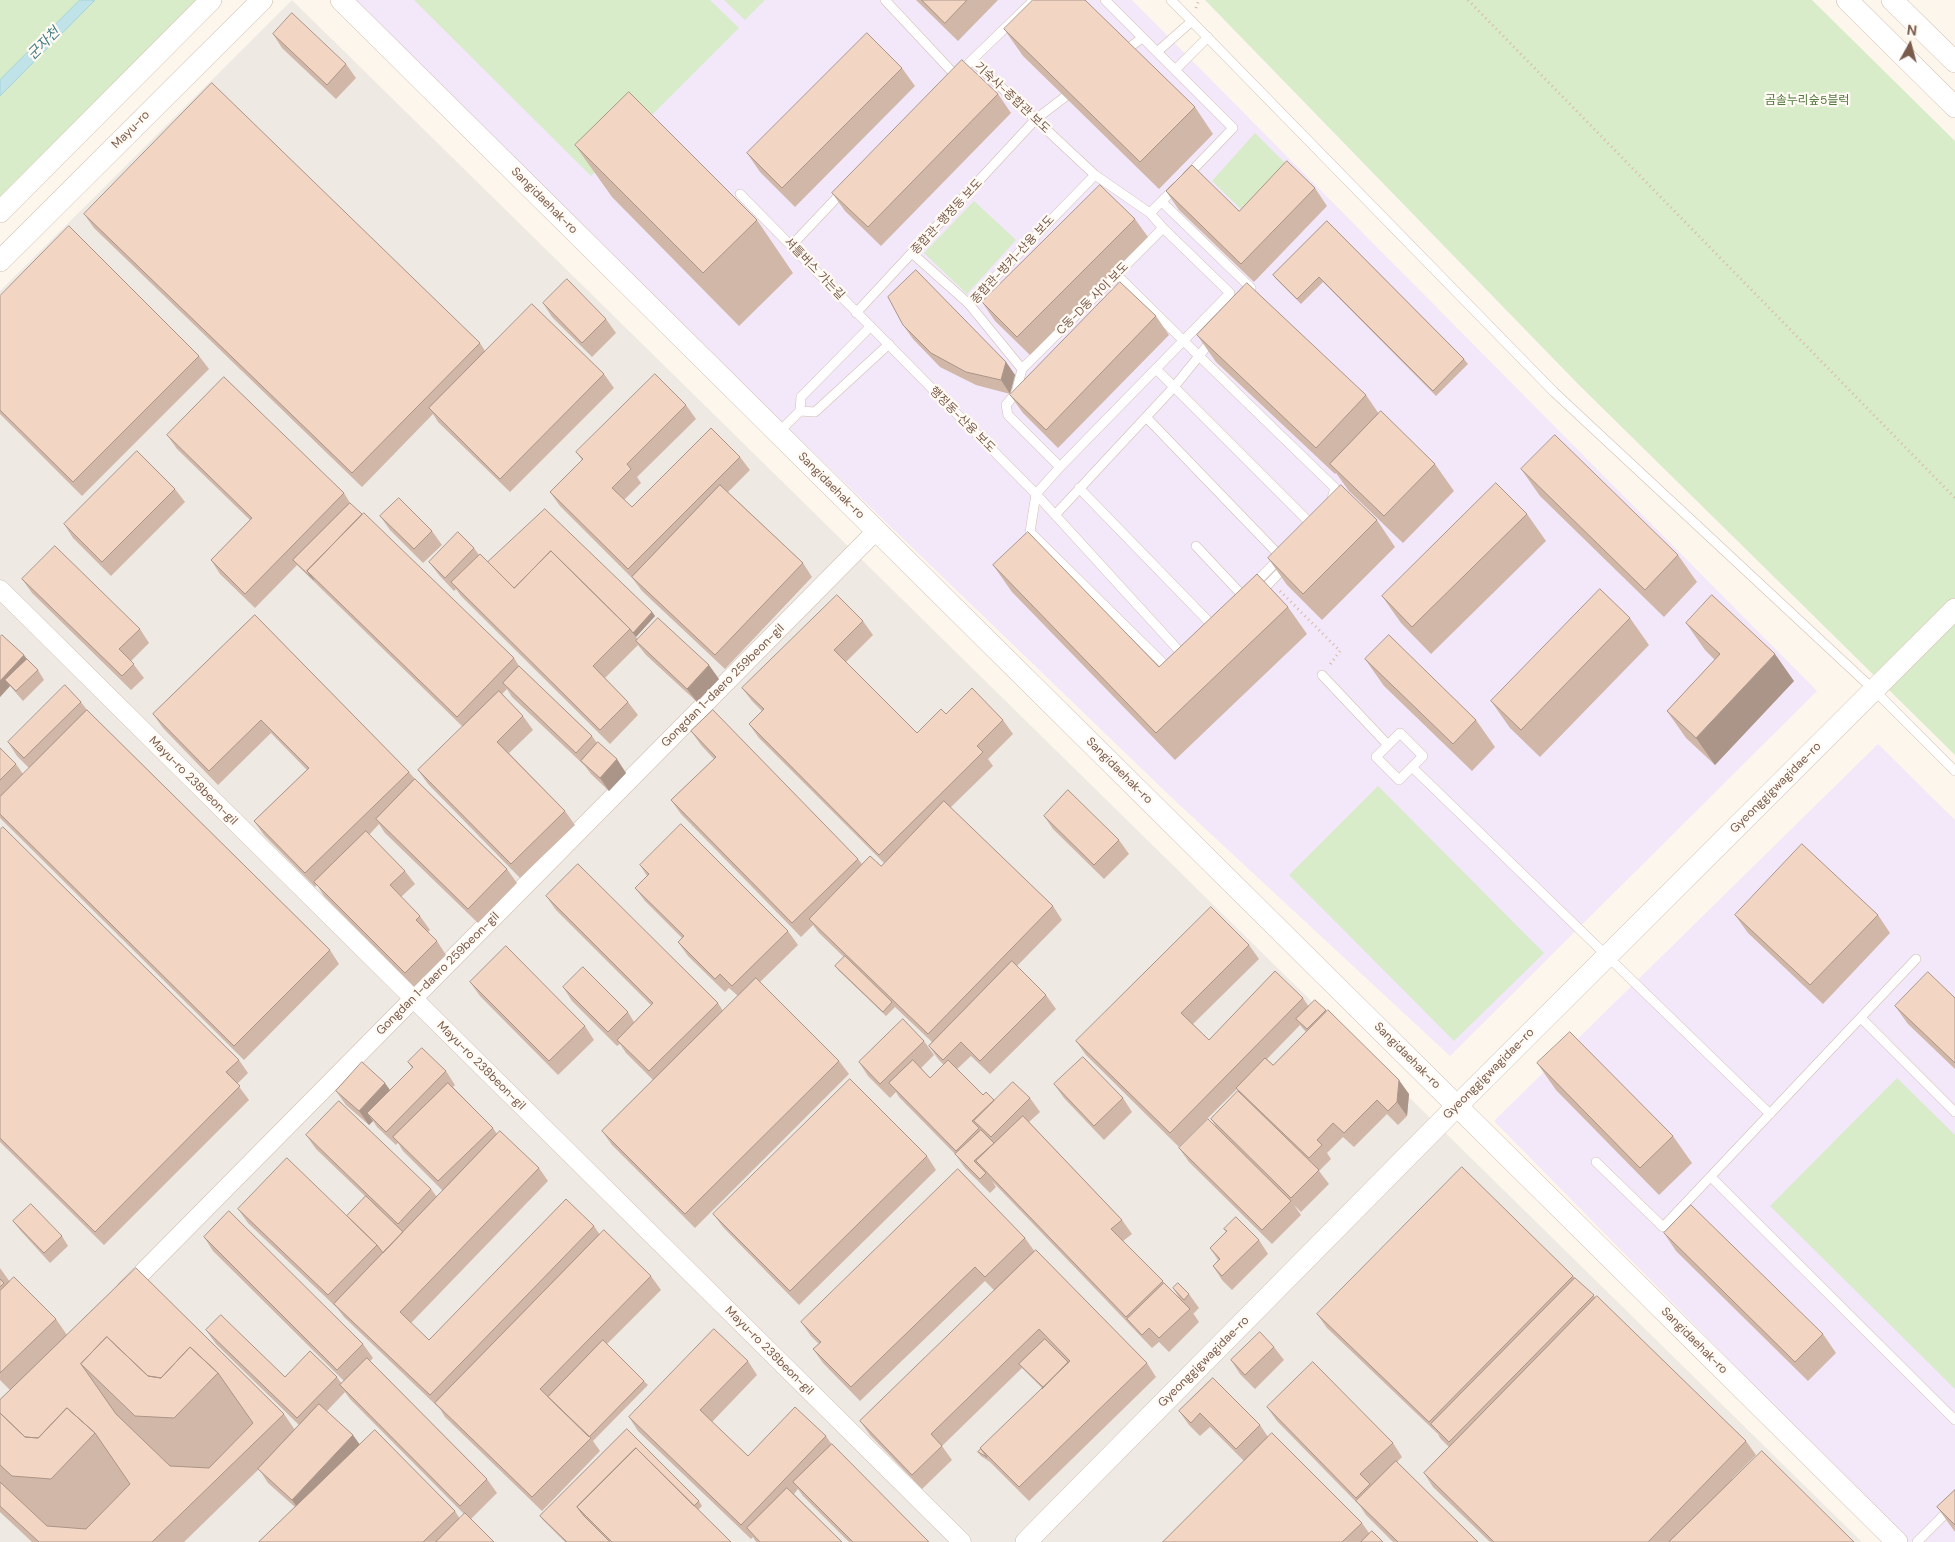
<!DOCTYPE html>
<html>
<head>
<meta charset="utf-8">
<style>
  body { margin:0 }
  #map { position:relative; width:1955px; height:1542px; overflow:hidden; background:#fdf6ec; font-family:"DM Sans",sans-serif }
  canvas { display:block }
  .north { position:absolute; left:1885px; top:20px; width:50px; height:50px; -webkit-text-stroke:4px #fffaf3; paint-order:stroke; rotate:7deg; font-size:14px; font-weight:700; line-height:20px; text-align:center; color:#7a5c4d }
  .north::after { content:''; display:block; margin:auto; width:18px; height:22px; background:#7a5c4d; clip-path:polygon(50% 0,100% 100%,50% 72%,0 100%) }
</style>
</head>
<body>
<div id="map">
<canvas width="1955" height="1542"></canvas>
<div class="north">N</div>
</div>
<script>
const g = document.querySelector('canvas').getContext('2d');
g.lineJoin = 'round';
function fillPath(path, color) { g.fillStyle = color; g.fill(path, 'evenodd'); }
function trace(path, color, width, dash) { g.strokeStyle = color; g.lineWidth = width; g.lineCap = dash ? 'butt' : 'round'; g.setLineDash(dash || []); g.stroke(path); }
function write(font, color, halo, rows, align = 'center') {
  g.font = font + ' "DM Sans","Noto Sans KR",sans-serif'; g.lineWidth = 4.5; g.setLineDash([]); g.textBaseline = 'middle'; g.strokeStyle = halo; g.fillStyle = color; for (const [text, x, y, turn = 0] of rows) {
    g.save(); g.translate(x, y); g.rotate((+turn || 0) * Math.PI / 180); g.textAlign = isNaN(turn) ? turn : align; if (halo) g.strokeText(text, 0, 0); g.fillText(text, 0, 0); g.restore();
  }
}
fillPath(new Path2D(`
  M292 0 1862 1542H0V291Z`), '#efe9e4');
fillPath(new Path2D(`
  M344 0H1132L1817 691 1450 1056 1170 796Z
  M1878 744 1955 820V1542H1908L1494 1121Z`), '#f3e8fa');
fillPath(new Path2D(`
  M0 0H210L0 211Z
  M414 0H710L739 28 591 176Z
  M724 0H765L745 20Z
  M1205 0H1812L1955 141V755L1578 384Z
  M1255 133 1294 172 1251 219 1212 181Z
  M974 201 1016 240 967 294 924 253Z
  M1378 786 1544 953 1454 1041 1289 875Z
  M1897 1078 1955 1135V1389L1770 1206Z`), '#d8ecc9');
const water = new Path2D(`
  M80 0H95L0 96V80Z`);
fillPath(water, '#bfe3e8');
trace(water, '#a5d3da', 1);
const service = new Path2D(`
  M885 0 956 76 972 60 1095 175 1150 213
  M1105 0 1233 128 1187 176
  M1171 0 1554 392 1874 690 1955 771
  M1157 52 1192 21
  M1122 53 1142 38
  M972 60 1034 0
  M1175 70 1208 37
  M740 194 1036 494 1182 654 1185 652
  M1162 202 1251 288 1248 292
  M792 245 843 191
  M913 254 969 304
  M856 313 1036 119 1074 90
  M1213 338 1199 356 1335 488 1331 502
  M1022 369 1163 228
  M1156 369 1313 526 1312 527
  M800 411 815 412 889 344
  M1146 417 1281 557
  M778 433 800 411 801 397 870 327
  M1060 467 1008 415 1006 405 1016 393 1022 369 969 304 1095 175
  M1079 488 1212 625
  M1055 515 1174 387 1199 356 1117 275
  M1196 546 1242 595
  M1253 585 1281 557
  M1260 593 1286 566
  M1171 671 1030 532 1036 494 1060 467 1230 293 1163 228 1150 213 1176 187
  M1322 675 1388 745
  M1400 733 1423 756 1399 780 1376 757Z
  M1412 767 1770 1114
  M1861 1018 1955 1112
  M1596 1162 1663 1227 1916 959
  M1711 1177 1955 1420
  M1917 1542 1955 1504`);
const minor = new Path2D(`
  M0 589 962 1542
  M126 1289 876 531`);
const tertiary = new Path2D(`
  M341 0 1897 1542
  M1847 0 1955 107
  M1892 0 1955 62
  M0 212 211 0
  M0 261 262 0
  M1026 1542 1457 1106 1955 609`);
trace(service, '#d1beb0', 10);
trace(minor, '#d1beb0', 19);
trace(tertiary, '#d1beb0', 22);
trace(new Path2D(`
  M1468 0 1955 498
  M1196 8 1199 0
  M1280 591 1340 651 1329 666`), '#d9b8a5', 3, [1, 4]);
trace(service, '#fff', 9);
trace(minor, '#fff', 18);
trace(tertiary, '#fff', 21);
fillPath(new Path2D(`
  M916 0H998L958 41Z
  M1004 29 1195 107 1213 134 1159 189 1023 56Z
  M273 34 346 64 356 78 336 99 282 48Z
  M902 68 915 86 795 207 760 172 747 153Z
  M998 94 1011 113 881 246 845 211 832 193Z
  M575 145 757 220 793 273 739 326 612 197Z
  M1315 188 1327 206 1254 282 1179 210 1166 191 1239 211Z
  M84 214 480 343 485 351 604 374 614 388 510 492 438 422 433 414 362 487 94 228Z
  M1135 219 1148 237 1030 355 995 321 982 302Z
  M1327 221 1464 359 1468 364 1436 396 1323 282 1301 304 1276 279 1273 275Z
  M0 296 199 356 209 369 82 496 0 414Z
  M543 303 606 319 616 333 592 357 552 317Z
  M1156 316 1169 335 1058 448 1023 413 1010 395Z
  M903 325 1006 362 1015 375 1010 394 976 385 940 367 913 339Z
  M1197 335 1366 395 1379 414 1435 464 1454 491 1403 543 1349 491 1336 473 1335 474 1216 362Z
  M686 405 696 419 637 477 641 483 624 500 632 507 740 457 750 470 728 492 803 563 812 577 725 669 642 591 633 579 560 506 550 492 582 460 576 452Z
  M167 435 344 493 350 503 514 658 519 666 592 736 597 743 626 773 609 791 591 774 585 766 512 697 507 689 502 694 523 716 533 730 509 753 565 811 575 825 520 878 428 784 418 770 463 727 297 565 255 608 220 574 211 560 250 520 177 449Z
  M1521 469 1678 555 1697 582 1664 617 1540 496Z
  M175 489 185 502 111 576 73 538 64 524Z
  M1527 514 1546 541 1431 654 1401 623 1382 596Z
  M380 516 432 531 442 545 423 563 390 530Z
  M1377 520 1395 547 1322 620 1287 585 1268 558Z
  M474 548 479 555 488 562 652 612 655 616 636 637 638 640 719 679 697 702 646 655 638 645 605 678 628 702 638 715 610 744 461 596 456 589 454 591 439 575 429 562Z
  M993 565 1159 667 1288 607 1307 634 1175 760 1012 592Z
  M22 579 140 629 149 643 131 661 144 678 131 690 32 593Z
  M255 615 409 772 415 779 507 869 517 883 478 923 385 833 379 824 369 835 405 871 415 884 401 897 420 916 430 930 428 932 437 941 446 955 414 987 324 896 317 885 315 887 264 835 254 821 307 770 271 733 218 785 163 728 153 714Z
  M1630 618 1649 645 1540 757 1510 728 1491 701Z
  M863 621 873 635 846 662 917 733 946 714 1003 720 1013 734 988 759 993 766 950 808 1053 906 1062 920 1017 966 1046 995 1056 1009 990 1074 971 1056 957 1069 983 1095 986 1092 995 1101 1030 1098 1040 1112 1029 1122 1122 1220 1132 1234 1123 1241 1180 1299 1173 1288 1189 1294 1199 1308 1193 1314V1313L1199 1322 1169 1352 1159 1342 1152 1348 992 1181 996 1187 990 1193 965 1168 955 1154 899 1097 896 1092 890 1098 868 1076 859 1062 924 1041 934 1055 921 1068 930 1078 944 1065 938 1059 929 1046 932 1042 895 1007 886 1016 839 971 835 966 844 957 819 933 813 925 801 937 681 814 671 800 714 759 701 745 691 731 858 859 862 864 881 866 884 863 759 738 749 724 762 711 752 701 742 688Z
  M1686 623 1794 681 1715 765 1686 738 1667 711 1715 660 1705 650Z
  M0 637 24 655 27 659 38 670 44 680 23 701 10 686 0 697Z
  M1365 659 1476 720 1495 747 1472 771 1384 686Z
  M81 702 87 710 330 950 339 964 244 1060 0 818V748L16 764 23 774 29 768 17 756 8 742Z
  M1044 816 1119 840 1129 854 1104 879 1053 829Z
  M0 830 239 1060 248 1073 237 1084 249 1100 104 1245 0 1142Z
  M640 865 788 931 798 945 760 982 839 1061 849 1074 695 1228 612 1145 602 1131 653 1080 626 1053 620 1044 617 1046 572 1001 563 987 628 1012 634 1022 651 1005 556 910 546 896 718 1003 723 1011 738 996 729 988 725 992 688 956 678 942 682 938 645 901 635 888 647 876Z
  M1735 915H1878L1890 933 1823 1004 1748 933Z
  M1249 945 1259 959 1193 1024 1209 1040 1303 998 1309 1007 1315 1000 1409 1094 1407 1116 1398 1125 1387 1114 1354 1147 1343 1137 1327 1153 1331 1159 1319 1171 1329 1184 1301 1212 1294 1205 1301 1215 1272 1244 1189 1162 1179 1148 1217 1128 1211 1119 1239 1092 1237 1089 1179 1147 1086 1055 1076 1041ZM1300 1025 1306 1032 1273 1065 1267 1059Z
  M470 982 585 1026 594 1040 558 1075 480 996Z
  M1955 998V1069L1908 1024 1895 1006Z
  M408 1062 446 1071 455 1085 453 1087 493 1128 497 1134 539 1168 548 1181 411 1323 429 1340 594 1226 600 1235 651 1276 661 1290 607 1344 648 1385 593 1441 600 1451 542 1511 445 1417 440 1409 344 1317 337 1308 248 1223 238 1209 347 1216 366 1197 316 1149 306 1135 431 1189 437 1197 443 1191 403 1151 398 1143 396 1145 377 1127 373 1121 369 1125 346 1105 336 1091 390 1090 412 1068Z
  M1537 1063 1673 1136 1692 1163 1659 1195 1556 1090Z
  M1054 1084 1123 1098 1132 1112 1104 1140 1064 1098Z
  M927 1156 936 1170 799 1305 723 1227 713 1214Z
  M13 1221 62 1236 68 1246 50 1263 20 1230Z
  M1224 1229 1259 1240 1268 1254 1232 1290 1222 1280 1213 1266 1218 1260 1210 1248 1226 1232Z
  M1664 1233 1823 1334 1836 1353 1808 1381 1676 1251Z
  M204 1237 363 1344 373 1358 370 1361 487 1479 497 1493 471 1519 494 1542H259L295 1507 268 1483 259 1469 184 1542H32L0 1512V1400L10 1390 0 1380V1268L10 1282 56 1319 67 1335 136 1268 284 1414 295 1430 299 1425 216 1344 206 1330 285 1377H337L342 1384 344 1381 213 1251ZM345 1392 350 1399 464 1514 460 1519 455 1511 360 1445 327 1411Z
  M1025 1238 1035 1252 1147 1363 1156 1377 1029 1501 990 1462 981 1456 978 1452 1042 1388 1022 1368 942 1446 952 1460 922 1489 870 1435 860 1421 995 1291 985 1281 860 1401 823 1363 813 1349 819 1344 811 1336 801 1322Z
  M1573 1276 1746 1441 1756 1455 1732 1479 1854 1542H1490L1433 1487 1424 1473 1449 1447 1440 1438 1438 1434 1327 1328 1317 1314Z
  M1274 1347 1284 1360 1255 1389 1240 1374 1231 1360Z
  M748 1361 757 1375 712 1422 748 1456 826 1436 832 1445 929 1542H849L803 1496 798 1489 794 1494 842 1542H756L753 1537 751 1539 638 1431 629 1417Z
  M1213 1378 1260 1425 1268 1437 1362 1523 1369 1533 1383 1542H1163L1244 1461 1210 1427 1200 1436 1189 1425 1179 1411Z
  M1267 1407 1393 1443 1402 1457 1397 1462 1478 1542H1393L1366 1515 1360 1506 1277 1421Z
  M627 1429 699 1501 702 1506 698 1510 731 1542H565L543 1520 540 1516Z
  M1955 1490V1532L1937 1507Z`), '#d1b7a8');
fillPath(new Path2D(`
  M1006 362 1015 375 1010 394 1001 380Z
  M652 612 655 616 636 637 633 633Z
  M1775 654 1794 681 1715 765 1696 738Z
  M24 655 30 664 5 680 10 686 0 697V681Z
  M709 665 719 679 697 702 687 689Z
  M617 759 626 773 609 791 600 778Z
  M1399 1080 1409 1094 1407 1116 1397 1102Z
  M385 1083 395 1097 367 1113 373 1121 369 1125 359 1111Z
  M353 1435 363 1449 302 1514 292 1500Z`), '#aa9588');
const building = new Path2D(`
  M922 0H967L945 23Z
  M1033 0H1085L1195 107 1140 162 1004 29Z
  M292 13 346 64 327 85 273 34Z
  M867 33 902 68 782 188 747 153Z
  M962 60 998 94 868 227 832 193Z
  M212 83 480 343 352 473 84 214Z
  M629 92 757 220 703 273 575 145Z
  M1287 161 1315 188 1241 264 1166 191 1192 165 1239 211Z
  M1100 185 1135 219 1017 337 982 302Z
  M1327 221 1464 359 1433 391 1319 277 1297 299 1273 275Z
  M69 226 199 356 73 482 0 410V296Z
  M916 270 1006 362 1001 380 966 372 931 353 903 325 888 297Z
  M567 279 606 319 582 343 543 303Z
  M1120 282 1156 316 1046 430 1010 395Z
  M1247 283 1366 395 1316 448 1197 335Z
  M532 304 604 374 500 479 429 408Z
  M655 374 686 405 627 464 631 469 612 488 632 507 711 428 740 457 628 569 550 492 583 459 576 452Z
  M224 377 344 493 245 594 211 560 252 518 167 435Z
  M1381 411 1435 464 1384 516 1330 464Z
  M1555 435 1678 555 1645 590 1521 469Z
  M137 451 175 489 102 562 64 524Z
  M1496 483 1527 514 1412 627 1382 596Z
  M720 485 803 563 715 655 632 577Z
  M1341 485 1377 520 1303 594 1268 558Z
  M399 498 432 531 414 549 380 516Z
  M350 503 362 514 307 571 314 580 293 560Z
  M545 509 652 612 633 633 630 629 551 551 514 588 488 562Z
  M364 513 514 658 457 717 307 571Z
  M458 532 474 548 445 578 429 562Z
  M1028 532 1159 667 1257 574 1288 607 1156 733 993 565Z
  M55 546 140 629 119 649 134 664 122 676 22 579Z
  M551 551 630 629 593 666 628 702 600 730 451 582 480 554 514 588Z
  M1600 589 1630 618 1521 730 1491 701Z
  M837 595 863 621 834 650 917 733 941 709 946 714 972 688 1003 720 977 746 983 752 879 855 749 724 764 709 742 688Z
  M1712 595 1775 654 1696 738 1667 711 1720 654 1686 623Z
  M255 615 409 772 305 873 254 821 309 768 261 720 209 771 153 714Z
  M658 618 709 665 687 689 636 641Z
  M2 635 24 655 0 681V637Z
  M1389 635 1476 720 1453 744 1365 659Z
  M27 659 38 670 16 691 5 680Z
  M519 666 592 736 576 753 503 683Z
  M65 685 81 702 24 758 8 742Z
  M499 691 523 716 497 742 565 811 511 864 418 770Z
  M87 710 330 950 234 1046 0 814V797Z
  M713 710 858 859 792 923 671 800 716 757 691 731Z
  M598 742 617 759 600 778 581 761Z
  M0 748 16 764 0 780Z
  M415 779 507 869 468 909 376 819Z
  M1068 790 1119 840 1094 865 1044 816Z
  M944 801 1053 906 928 1034 809 919 870 856 881 866Z
  M681 824 788 931 732 986 720 974 715 979 678 942 684 936 635 888 649 874 640 865Z
  M3 827 239 1060 226 1072 240 1086 95 1232 0 1138V830Z
  M366 831 405 871 390 885 420 916 416 920 437 941 405 973 314 882Z
  M1802 844 1878 915 1810 985 1735 915Z
  M578 864 718 1003 649 1071 617 1040 653 1003 546 896Z
  M1211 907 1249 945 1181 1013 1209 1040 1275 971 1303 998 1170 1133 1076 1041Z
  M506 946 585 1026 549 1061 470 982Z
  M845 956 892 1002 883 1012 835 966Z
  M1012 961 1046 995 980 1061 961 1042 943 1060 929 1046Z
  M583 967 628 1012 608 1032 563 987Z
  M1928 972 1955 998V1063L1895 1006Z
  M756 978 839 1061 685 1214 602 1131Z
  M1315 1000 1326 1010 1307 1029 1296 1019Z
  M1328 1010 1399 1080 1397 1102 1388 1111 1377 1100 1344 1133 1333 1123 1317 1140 1322 1145 1309 1158 1236 1088 1265 1058 1273 1065Z
  M903 1019 924 1041 880 1084 859 1062Z
  M1570 1032 1673 1136 1640 1168 1537 1063Z
  M422 1048 446 1071 386 1132 367 1113 413 1067 408 1062Z
  M1083 1057 1123 1098 1094 1126 1054 1084Z
  M913 1060 930 1078 948 1060 983 1095 986 1092 994 1100 972 1121 979 1128 956 1151 889 1083Z
  M362 1062 385 1083 359 1111 336 1091Z
  M850 1079 927 1156 790 1291 713 1214Z
  M1013 1082 1030 1098 991 1137 974 1121Z
  M448 1083 493 1128 438 1181 393 1137Z
  M1238 1091 1319 1170 1291 1198 1211 1119Z
  M339 1101 431 1189 398 1224 306 1135Z
  M1023 1116 1122 1220 1111 1229 1163 1281 1126 1317 976 1161Z
  M1208 1119 1291 1201 1262 1230 1179 1148Z
  M981 1130 994 1143 974 1161 986 1173 980 1179 955 1154Z
  M500 1131 539 1168 400 1312 429 1340 566 1199 594 1226 430 1395 334 1304Z
  M287 1158 377 1245 328 1295 238 1209Z
  M1462 1167 1573 1276 1429 1422 1317 1314Z
  M958 1169 1025 1238 985 1277 975 1267 851 1387 813 1349 821 1342 801 1322Z
  M366 1196 403 1232 383 1253 377 1245 347 1216Z
  M31 1204 62 1236 44 1253 13 1221Z
  M1691 1205 1823 1334 1795 1362 1664 1233Z
  M229 1211 363 1344 337 1370 204 1237Z
  M1236 1217 1259 1240 1222 1276 1213 1266 1220 1259 1210 1248 1227 1231 1224 1229Z
  M604 1230 651 1276 540 1389 591 1438 532 1497 435 1403Z
  M1036 1250 1147 1363 1019 1487 980 1448 1070 1361 1039 1329 931 1434 942 1446 912 1475 860 1421Z
  M136 1268 284 1414 152 1542H39L0 1506V1482L47 1526 86 1529 130 1484 95 1433 67 1408 38 1438 25 1437 0 1413V1400ZM107 1337 148 1376 161 1378 190 1347 218 1373 253 1423 209 1468 170 1466 116 1414 81 1364Z
  M14 1277 56 1319 0 1373V1291Z
  M1575 1278 1594 1295 1449 1442 1431 1424Z
  M0 1279 4 1283 0 1287Z
  M1164 1283 1190 1309 1159 1338 1149 1328 1142 1335 1127 1319Z
  M1178 1283 1189 1294 1184 1300 1173 1288Z
  M1597 1296 1746 1441 1648 1542H1494L1424 1473Z
  M221 1315 285 1377 310 1351 337 1377 297 1418 206 1330Z
  M714 1329 748 1361 700 1410 748 1456 795 1407 826 1436 741 1525 629 1417Z
  M1260 1332 1274 1347 1245 1375 1231 1360Z
  M107 1337 148 1376 161 1378 190 1347 218 1373 174 1418 135 1416 81 1364Z
  M1045 1339 1068 1362 1042 1389 1043 1387 1019 1364Z
  M603 1340 644 1381 589 1437 548 1397Z
  M367 1358 487 1479 460 1506 340 1385Z
  M1313 1362 1393 1443 1360 1474 1370 1484 1356 1498 1267 1407Z
  M1213 1378 1260 1425 1236 1449 1200 1413 1191 1423 1179 1411Z
  M319 1404 353 1435 292 1500 258 1469Z
  M67 1408 95 1433 51 1479 12 1476 0 1465V1413L25 1437 38 1438Z
  M627 1429 699 1501 694 1506 636 1448 577 1507 584 1516 610 1542H567L540 1516Z
  M375 1430 455 1511 423 1542H259Z
  M1272 1433 1362 1523 1342 1542H1163Z
  M832 1444 929 1542H853L793 1482Z
  M636 1448 731 1542H612L577 1507Z
  M981 1449 987 1457 978 1452Z
  M1762 1451 1854 1542H1669Z
  M1396 1461 1478 1542H1398L1356 1501Z
  M787 1488 842 1542H760L747 1528Z
  M1955 1490V1525L1937 1507Z
  M465 1513 494 1542H436Z
  M1372 1531 1383 1542H1361Z`);
fillPath(building, '#f3d5c3');
trace(building, '#aa9588', 1);
write('12px', '#7a5c4d', '#fffaf3', [
  ["기숙사-종합관 보도",1012,98,43],
  ["Mayu-ro",131,130,-45],
  ["Sangidaehak-ro",544,201,45],
  ["종합관-행정동 보도",947,217,-47],
  ["종합관-벙커-산융 보도",1013,260,-47],
  ["셔틀버스 가는길",814,269,46],
  ["C동-D동 사이 보도",1093,299,-45],
  ["행정동-산융 보도",962,420,45],
  ["Sangidaehak-ro",831,486,45],
  ["Gongdan 1-daero 259beon-gil",723,686,-45],
  ["Sangidaehak-ro",1119,771,45],
  ["Mayu-ro 238beon-gil",193,781,45],
  ["Gyeonggigwagidae-ro",1776,788,-45],
  ["Gongdan 1-daero 259beon-gil",438,974,-45],
  ["Sangidaehak-ro",1407,1056,45],
  ["Mayu-ro 238beon-gil",481,1066,45],
  ["Gyeonggigwagidae-ro",1489,1074,-45],
  ["Sangidaehak-ro",1694,1341,45],
  ["Mayu-ro 238beon-gil",769,1351,45],
  ["Gyeonggigwagidae-ro",1204,1362,-45]
]);
write('12px', '#537a41', '#fffaf3', [
  ["곰솔누리숲5블럭",1807,101]
]);
write('italic 14px', '#437c86', '#fffaf3', [
  ["군자천",44,44,-45]
]);
</script>
</body>
</html>
